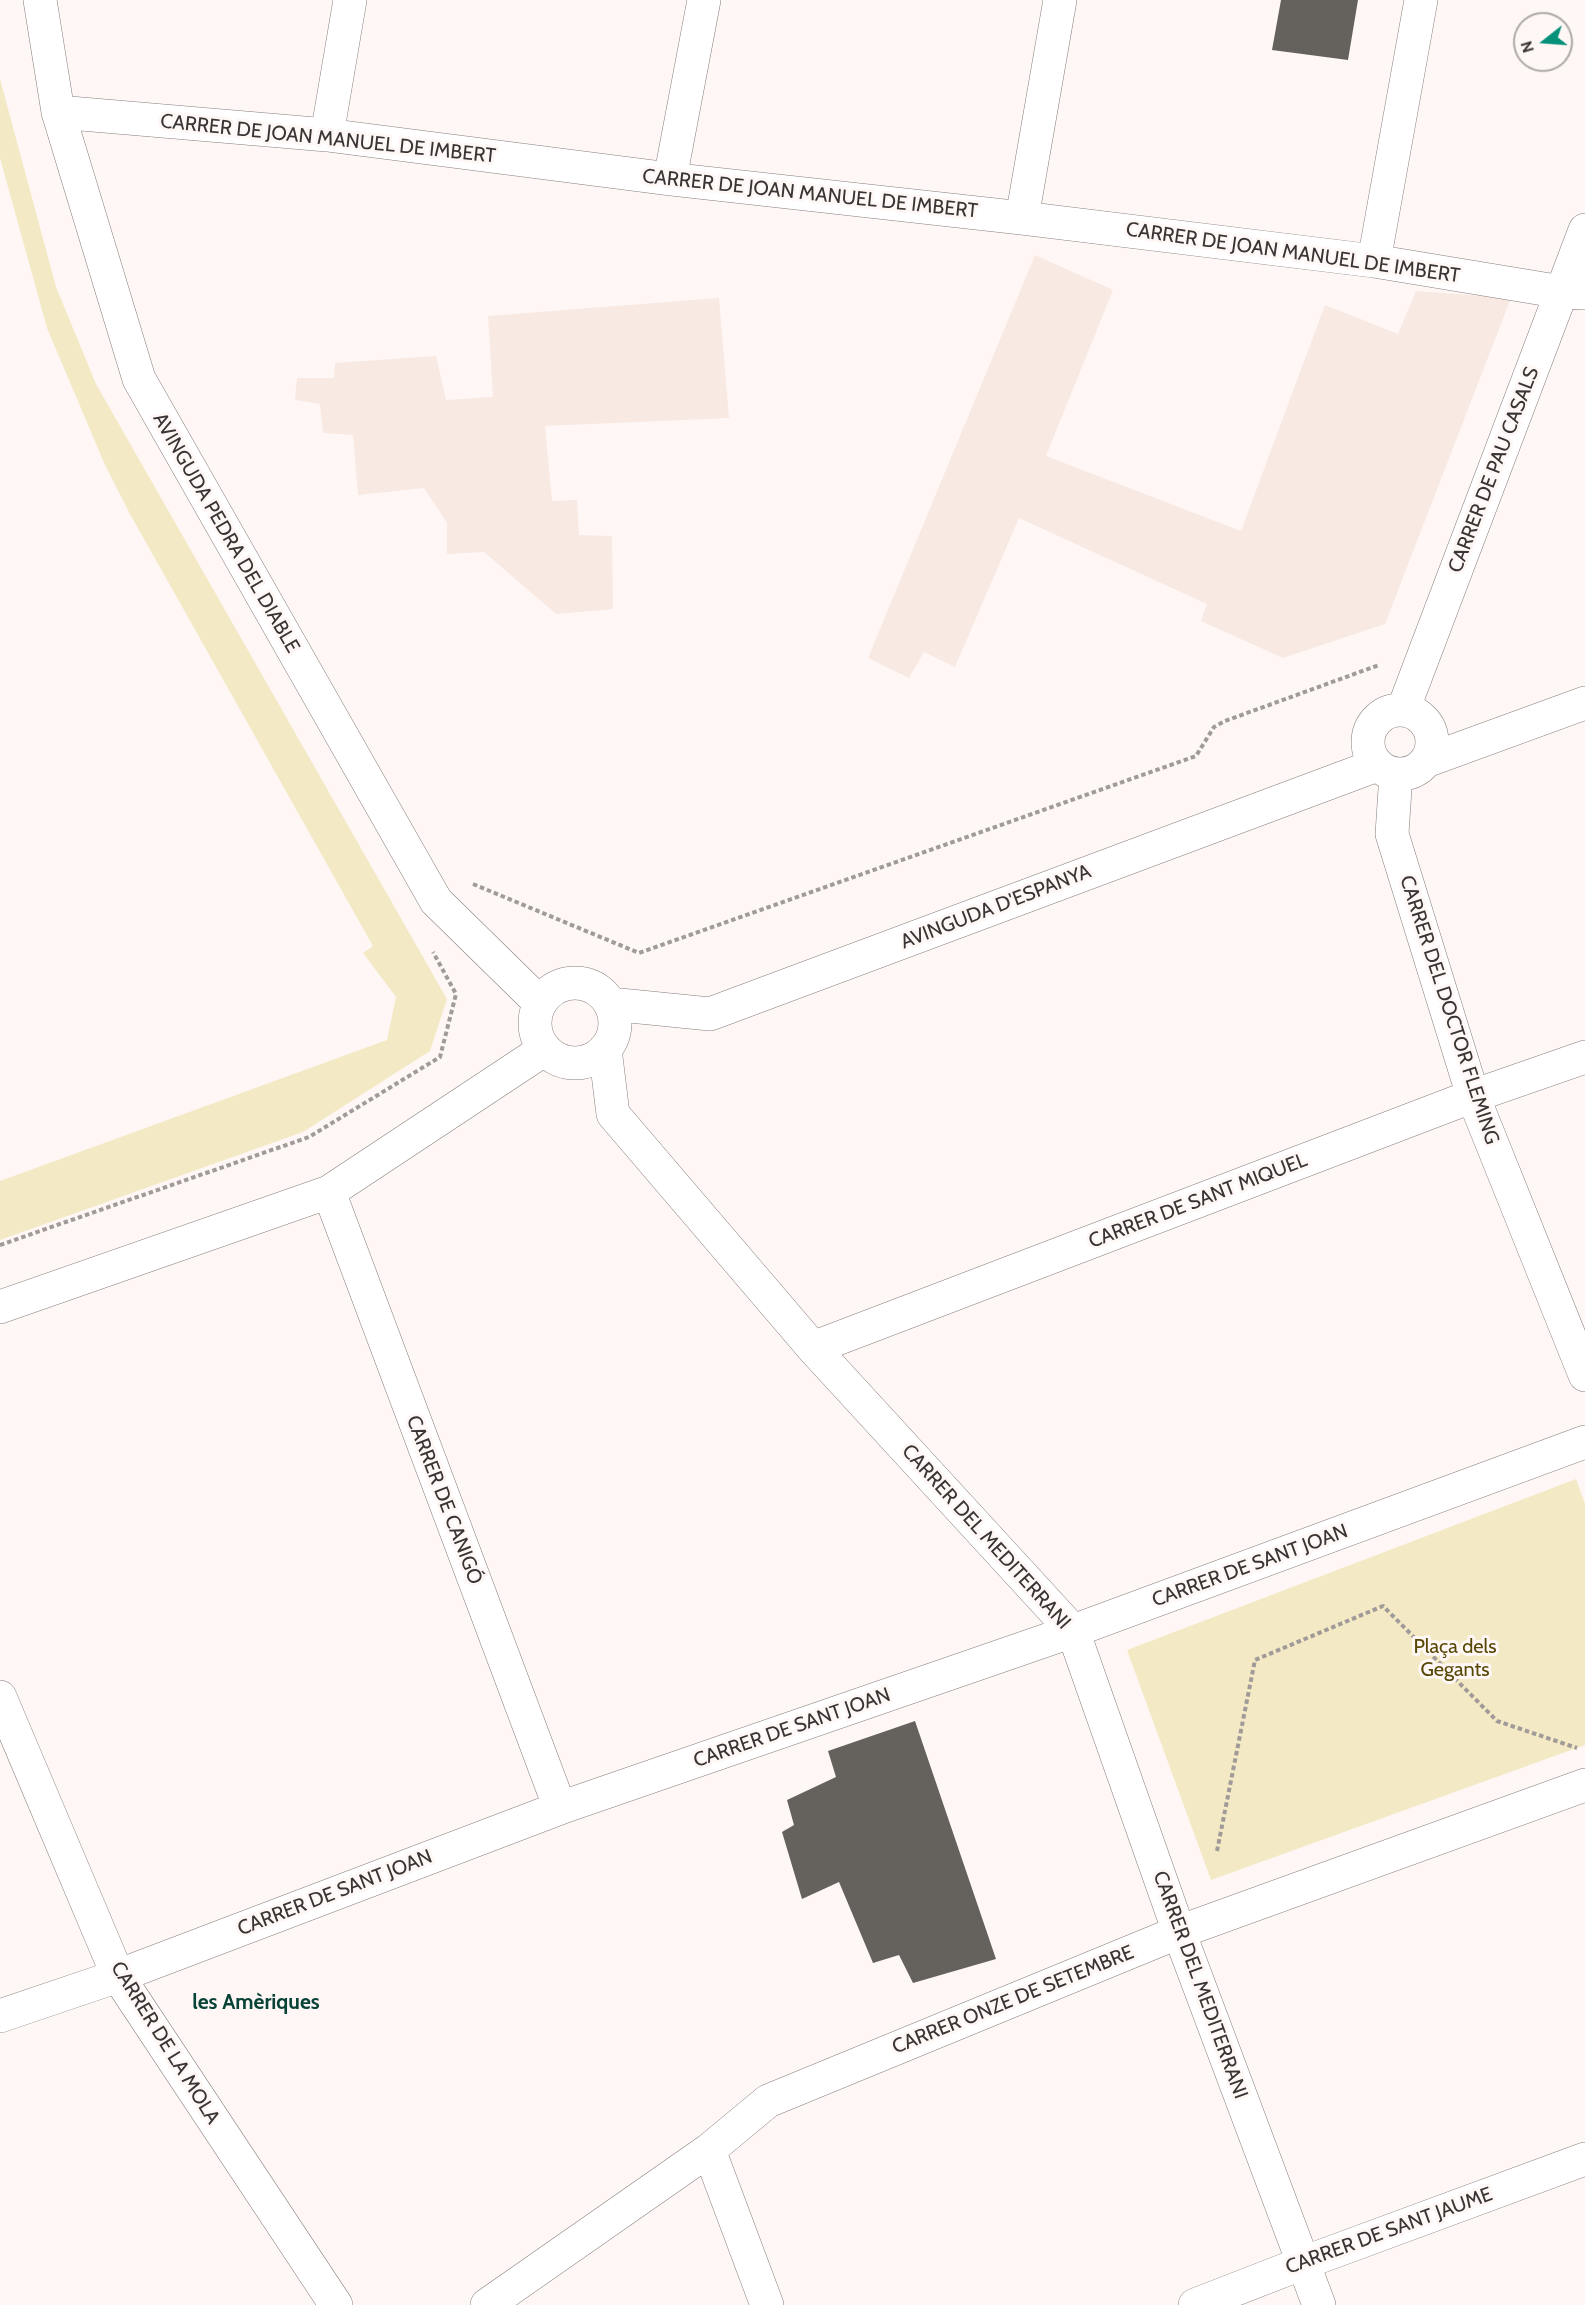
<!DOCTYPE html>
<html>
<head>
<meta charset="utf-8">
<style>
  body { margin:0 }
  #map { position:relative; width:1585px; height:2305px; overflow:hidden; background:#fff7f5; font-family:Cabin,sans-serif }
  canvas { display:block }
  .north { position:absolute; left:1513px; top:12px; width:60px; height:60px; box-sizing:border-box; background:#fff7f5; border:2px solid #afa9a8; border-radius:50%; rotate:253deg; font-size:16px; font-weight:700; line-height:24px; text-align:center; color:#383534 }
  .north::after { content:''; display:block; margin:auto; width:21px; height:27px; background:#05907a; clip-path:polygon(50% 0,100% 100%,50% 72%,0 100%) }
</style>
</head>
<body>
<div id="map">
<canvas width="1585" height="2305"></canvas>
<div class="north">N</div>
</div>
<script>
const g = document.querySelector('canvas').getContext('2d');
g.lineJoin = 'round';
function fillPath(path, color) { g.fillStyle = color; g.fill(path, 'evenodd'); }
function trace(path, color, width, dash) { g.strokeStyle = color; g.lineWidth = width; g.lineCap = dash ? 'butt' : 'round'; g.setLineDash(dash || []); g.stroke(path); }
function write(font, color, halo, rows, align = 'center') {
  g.font = font + ' Cabin,sans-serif'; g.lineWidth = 6; g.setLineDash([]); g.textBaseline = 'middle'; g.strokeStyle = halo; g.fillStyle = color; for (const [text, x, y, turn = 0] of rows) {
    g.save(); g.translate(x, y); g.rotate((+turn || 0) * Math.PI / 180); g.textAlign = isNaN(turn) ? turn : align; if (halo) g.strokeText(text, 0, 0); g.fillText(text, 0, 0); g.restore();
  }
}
fillPath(new Path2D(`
  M1035 255 1113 290 1046 456 1241 531 1325 305 1398 334 1416 291 1511 298 1385 624 1283 658 1201 621 1207 604 1019 518 955 667 924 652 909 678 868 658Z
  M719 298 729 418 545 426 552 501 577 500 579 535 612 536 613 609 556 614 484 552 447 554V523L424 488 358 495 353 435 323 433 320 404 295 400 297 378H334L335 363 436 356 446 400 493 397 488 316Z`), '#f8e9e3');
fillPath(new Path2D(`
  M0 79 56 287 96 384 447 999 430 1051 303 1132 0 1240V1181L387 1040 396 997 363 953 373 946 130 514 105 465 47 328 0 158Z
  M1576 1479 1585 1504V1745L1211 1880 1127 1650Z`), '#f3e9c4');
fillPath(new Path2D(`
  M1281 0H1358L1348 60 1272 50Z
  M915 1721 996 1959 913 1983 899 1955 873 1963 839 1882 802 1899 782 1832 794 1825 787 1800 836 1777 828 1751Z`), '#65615c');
const street = new Path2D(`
  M40 0 58 112 139 379 436 901 540 1003
  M58 112 327 135 670 179 1022 218 1374 261 1562 292 1585 293
  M327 135 350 0
  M670 179 704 0
  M1022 218 1060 0
  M1374 261 1421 0
  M1403 710 1585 230
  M1368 742a32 32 0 1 1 64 0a32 32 0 1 1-64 0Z
  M1426 761 1585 703
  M1396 774 1392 834 1473 1096 1585 1375
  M535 1023a40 40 0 1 1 80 0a40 40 0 1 1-80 0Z
  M610 1004 710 1014 1377 765
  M605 1049 613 1114 813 1348 1073 1631 1179 1932 1319 2305
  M329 1192 560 1808
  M0 1307 329 1192 545 1049
  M813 1348 1473 1096 1585 1057
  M0 1697 118 1976 336 2305
  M0 2016 118 1976 560 1808 1073 1631 1585 1442
  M709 2150 767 2305
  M487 2305 709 2150 768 2101 1179 1932 1585 1785
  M1195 2305 1303 2263 1585 2159`);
trace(street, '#867f7d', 34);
trace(new Path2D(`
  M473 884 639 953 1196 756 1214 727 1225 721 1379 665
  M0 1245 309 1137 440 1057 456 994 433 952
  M1217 1851 1255 1660 1383 1606 1497 1721 1577 1748`), '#a09b99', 4, [4.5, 3]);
trace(street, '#fff', 33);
write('20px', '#383534', '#fff7f5', [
  ["CARRER DE JOAN MANUEL DE IMBERT",328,139,6],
  ["CARRER DE JOAN MANUEL DE IMBERT",810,194,6],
  ["CARRER DE JOAN MANUEL DE IMBERT",1293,253,8],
  ["CARRER DE PAU CASALS",1494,470,-69],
  ["AVINGUDA PEDRA DEL DIABLE",226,533,60],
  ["AVINGUDA D'ESPANYA",996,907,-21],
  ["CARRER DEL DOCTOR FLEMING",1449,1010,72],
  ["CARRER DE SANT MIQUEL",1198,1201,-21],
  ["CARRER DE CANIGÓ",444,1500,69],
  ["CARRER DEL MEDITERRANI",986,1537,48],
  ["CARRER DE SANT JOAN",1250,1566,-20],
  ["CARRER DE SANT JOAN",792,1728,-19],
  ["CARRER DE SANT JOAN",335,1893,-21],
  ["CARRER DEL MEDITERRANI",1200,1985,70],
  ["CARRER ONZE DE SETEMBRE",1013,2000,-22],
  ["CARRER DE LA MOLA",165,2043,58],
  ["CARRER DE SANT JAUME",1389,2231,-20]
]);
write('20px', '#574805', '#fff7f5', [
  ["Plaça dels",1455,1647],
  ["Gegants",1455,1670]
]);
write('bold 21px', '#084338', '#fff7f5', [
  ["les Amèriques",256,2003]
]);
</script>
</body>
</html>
